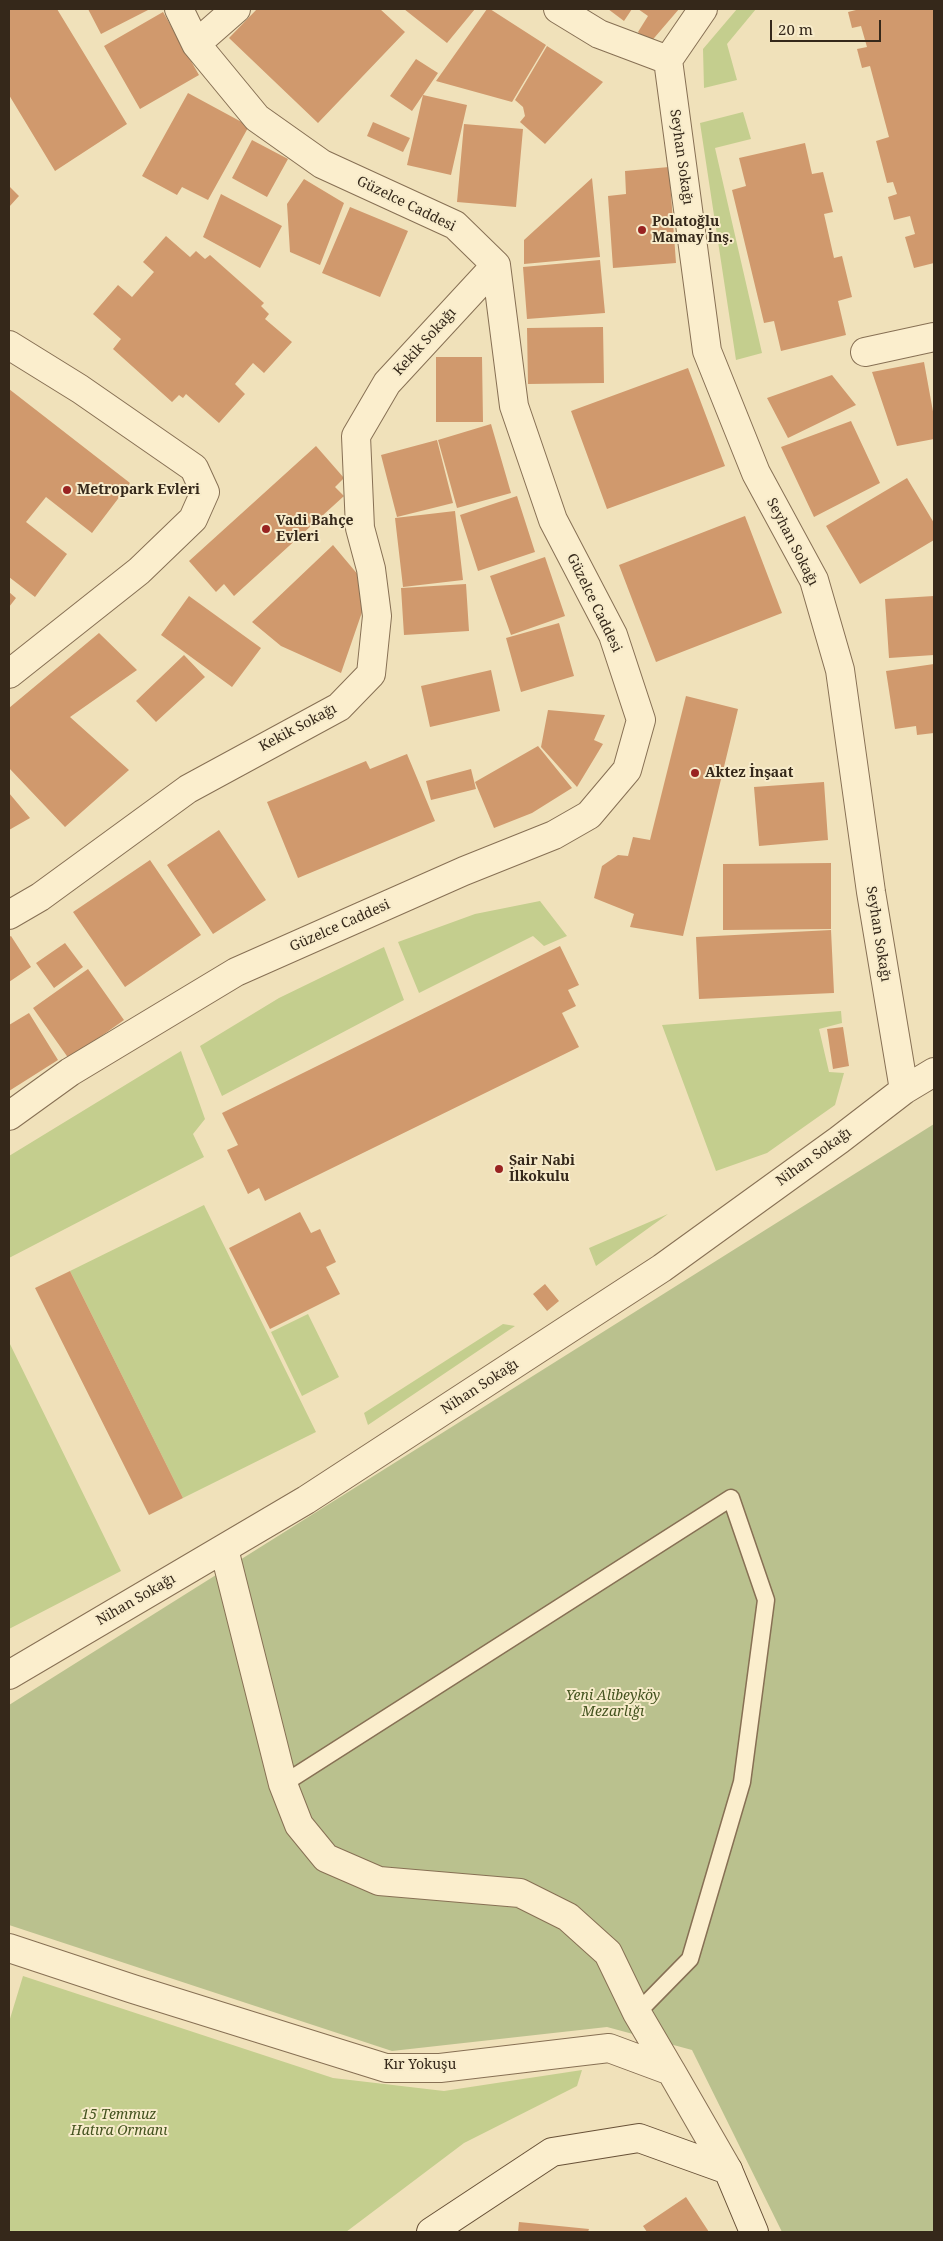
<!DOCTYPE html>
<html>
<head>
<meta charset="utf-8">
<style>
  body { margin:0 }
  #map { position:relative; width:943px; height:2241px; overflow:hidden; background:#f0e1ba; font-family:"Noto Serif",serif }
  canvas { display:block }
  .frame { position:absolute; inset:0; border:10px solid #35281a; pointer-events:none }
  .scale { position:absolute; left:770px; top:20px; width:111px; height:22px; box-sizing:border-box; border:2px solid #35281a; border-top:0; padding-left:6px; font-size:15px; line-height:18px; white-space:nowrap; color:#35281a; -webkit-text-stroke:4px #f7ebca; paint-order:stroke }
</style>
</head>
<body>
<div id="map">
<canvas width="943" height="2241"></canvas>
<div class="frame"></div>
<div class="scale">20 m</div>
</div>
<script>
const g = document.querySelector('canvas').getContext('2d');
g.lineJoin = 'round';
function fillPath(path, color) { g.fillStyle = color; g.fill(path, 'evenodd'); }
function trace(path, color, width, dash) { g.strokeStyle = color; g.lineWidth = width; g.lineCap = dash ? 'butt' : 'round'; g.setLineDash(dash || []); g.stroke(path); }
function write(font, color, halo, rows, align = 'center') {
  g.font = font + ' "Noto Serif",serif'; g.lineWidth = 4; g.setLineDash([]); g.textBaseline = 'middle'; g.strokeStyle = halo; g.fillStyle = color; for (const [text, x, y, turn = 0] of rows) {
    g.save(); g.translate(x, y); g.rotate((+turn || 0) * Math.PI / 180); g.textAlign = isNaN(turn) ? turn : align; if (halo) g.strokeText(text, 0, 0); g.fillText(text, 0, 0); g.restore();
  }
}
fillPath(new Path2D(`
  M737 9H756L727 44 737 80 704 88 703 49Z
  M743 112 751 139 715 148 762 353 736 360 700 123Z
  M540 901 567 936 544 946 533 936 419 993 398 942 475 914Z
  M384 947 404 1000 222 1096 200 1046 279 998Z
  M841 1011 842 1023 819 1029 829 1072 844 1073 835 1105 767 1153 716 1171 662 1025Z
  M181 1051 205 1119 193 1134 204 1157 9 1258V1156Z
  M204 1205 316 1432 183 1498 70 1271Z
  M668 1214 596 1266 589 1248Z
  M308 1314 339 1377 302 1396 271 1332Z
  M503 1324 515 1326 368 1425 364 1413Z
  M9 1342 121 1571 9 1629Z
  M23 1976 333 2078 444 2091 582 2070 577 2086 464 2143 346 2232H9V2022Z`), '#c4ce8e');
fillPath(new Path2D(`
  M934 1124V2232H782L692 2050 607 2027 392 2051 9 1925V1705Z`), '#bac18e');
fillPath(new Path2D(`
  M9 9H57L127 124 55 171 9 95Z
  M88 9H150L101 34Z
  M257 9H380L405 32 318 123 229 38Z
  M404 9H475L447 43Z
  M487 9H490L546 45 512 102 436 81Z
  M608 9H632L624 21Z
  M638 9H679L649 44 638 32 648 16Z
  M860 9H934V263L914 268 905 237 915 234 910 216 894 220 888 197 897 194 893 182 887 183 876 141 889 137 870 66 862 68 857 49 867 47 861 26 852 28 848 12Z
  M163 12 199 75 140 109 104 46Z
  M547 46 603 82 545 144 520 122 525 116 523 107 515 100Z
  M416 59 438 73 412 111 390 96Z
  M188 93 249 126 208 200 182 187 177 195 142 176Z
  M423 95 467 105 451 175 407 165Z
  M373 122 410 138 403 152 367 136Z
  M464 124 523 129 516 207 457 202Z
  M252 140 288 159 267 197 232 178Z
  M805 143 812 174 823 172 833 212 824 214 834 258 842 256 852 297 838 301 846 335 781 351 774 321 764 323 732 190 746 186 739 158Z
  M669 167 676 263 613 268 608 196 626 194 625 171Z
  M592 178 600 257 524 264V240Z
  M304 179 344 203 320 265 290 252 287 204Z
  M9 186 19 196 9 207Z
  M221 194 282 226 260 268 203 237Z
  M350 207 408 231 380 297 322 273Z
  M166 236 190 257 196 251 205 259 210 255 264 303 261 306 269 314 265 319 292 342 264 373 253 363 235 384 245 394 219 423 186 394 183 398 179 395 172 402 113 349 121 339 93 314 118 285 132 297 154 272 143 262Z
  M600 260 605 313 527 319 523 267Z
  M603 327 604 383 528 384 527 328Z
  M436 357H482L483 422H436Z
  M924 362 934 417V439L897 446 872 372Z
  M688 368 725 466 607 509 571 411Z
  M832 375 856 405 788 438 767 398Z
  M9 389 130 483 92 533 46 497 26 522 67 554 35 597 9 577Z
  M851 421 880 483 814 517 781 447Z
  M491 424 511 493 457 508 438 440Z
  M437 440 453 503 397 517 381 455Z
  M316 446 344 478 335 487 344 496 234 596 224 584 216 592 189 561Z
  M907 478 934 523V540L860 584 826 526Z
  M517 496 535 552 478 571 460 515Z
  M455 511 463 580 403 587 395 518Z
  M745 516 782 613 656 662 619 565Z
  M333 545 370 589 341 673 281 646 252 622Z
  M545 557 565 616 511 635 490 576Z
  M466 584 469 631 404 635 401 588Z
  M9 592 16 598 9 607Z
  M189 596 261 648 232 687 161 635Z
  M934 596V655L889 658 885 599Z
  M559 623 574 676 521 692 506 638Z
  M99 633 137 670 70 717 129 770 65 827 9 768V708Z
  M184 655 205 677 156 722 136 701Z
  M934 664V733L917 735 916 726 895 729 886 671Z
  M491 670 500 711 430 727 421 686Z
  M686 696 738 709 683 936 630 927 634 914 594 898 602 866 618 855 628 856 633 837 650 840Z
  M548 710 605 715 594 740 603 744 577 787 541 747Z
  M538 746 572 788 532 813 494 828 475 782Z
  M407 754 435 821 298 878 267 802 366 761 370 769Z
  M471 769 476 789 431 800 426 781Z
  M824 782 828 840 759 846 754 787Z
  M9 793 30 818 9 830Z
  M219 830 266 900 213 934 167 865Z
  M150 860 201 935 125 987 73 912Z
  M831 863V929L723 930V864Z
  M831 930 834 993 699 999 696 937Z
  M11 936 31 967 9 982V937Z
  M65 943 83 967 54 988 36 963Z
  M560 946 579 985 568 990 576 1006 562 1013 579 1047 265 1201 259 1188 248 1194 227 1150 238 1145 222 1113Z
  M88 969 124 1020 69 1059 33 1008Z
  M29 1013 58 1060 9 1091V1025Z
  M843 1027 849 1066 833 1069 827 1029Z
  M300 1212 311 1233 320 1229 336 1262 326 1267 340 1294 270 1329 229 1248Z
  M70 1271 183 1498 149 1515 35 1288Z
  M545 1284 559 1301 547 1311 533 1294Z
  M686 2197 709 2232H647L643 2226Z
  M519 2222 589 2229 588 2232H518Z`), '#d0996d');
const service = new Path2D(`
  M283 1784 731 1498 766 1600 742 1782 690 1959 637 2013`);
const minor = new Path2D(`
  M558 9 599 34 668 60 703 9
  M196 44 236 9
  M668 60 707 351 756 473 814 580 840 670 871 892 904 1090
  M9 345 80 389 194 468 205 492 193 519 139 571 9 674
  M865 352 934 337
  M9 915 40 897 188 789 339 707 371 674 377 616 371 569 360 528 356 436 387 383 496 265
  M9 1116 70 1072 236 972 464 871 554 835 589 815 627 770 641 720 613 635 553 520 514 406 496 265 455 225 322 164 257 118 196 44 179 9
  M224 1549 283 1784 299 1825 326 1858 379 1881 520 1893 568 1917 608 1953 637 2013 671 2071
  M9 1675 306 1500 662 1268 839 1140 904 1090 934 1072
  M9 1948 133 1989 386 2068H440L609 2048 671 2071 728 2170`);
const secondary = new Path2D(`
  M431 2232 552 2152 639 2138 728 2170 754 2232`);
trace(service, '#877054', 19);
trace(minor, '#877054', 30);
trace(secondary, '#685137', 30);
trace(service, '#fbeecd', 16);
trace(minor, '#fbeecd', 28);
trace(secondary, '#fbeecd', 28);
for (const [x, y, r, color] of [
  [642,230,5,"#992321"],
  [67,490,5,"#992321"],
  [266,529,5,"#992321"],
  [695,773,5,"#992321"],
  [499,1169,5,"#992321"]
]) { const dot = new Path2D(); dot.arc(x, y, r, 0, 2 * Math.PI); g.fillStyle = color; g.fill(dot); trace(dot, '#f7ebca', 2); }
write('14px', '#35281a', '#f7ebca', [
  ["Seyhan Sokağı",681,157,82],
  ["Güzelce Caddesi",406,204,26],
  ["Kekik Sokağı",425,342,-48],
  ["Seyhan Sokağı",792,542,63],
  ["Güzelce Caddesi",594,603,64],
  ["Kekik Sokağı",298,728,-28],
  ["Güzelce Caddesi",340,926,-24],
  ["Seyhan Sokağı",878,934,81],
  ["Nihan Sokağı",814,1157,-36],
  ["Nihan Sokağı",480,1387,-33],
  ["Nihan Sokağı",136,1600,-30],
  ["Kır Yokuşu",420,2065]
]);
write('bold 14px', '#35281a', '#f7ebca', [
  ["Polatoğlu",652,222],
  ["Mamay İnş.",652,238],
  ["Metropark Evleri",77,490],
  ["Vadi Bahçe",276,521],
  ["Evleri",276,537],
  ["Aktez İnşaat",705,773],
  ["Şair Nabi",509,1161],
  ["İlkokulu",509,1177]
], 'left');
write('italic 14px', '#44531f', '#f7ebca', [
  ["Yeni Alibeyköy",613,1696],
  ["Mezarlığı",613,1712],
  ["15 Temmuz",119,2115],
  ["Hatıra Ormanı",119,2131]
]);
</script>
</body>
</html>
